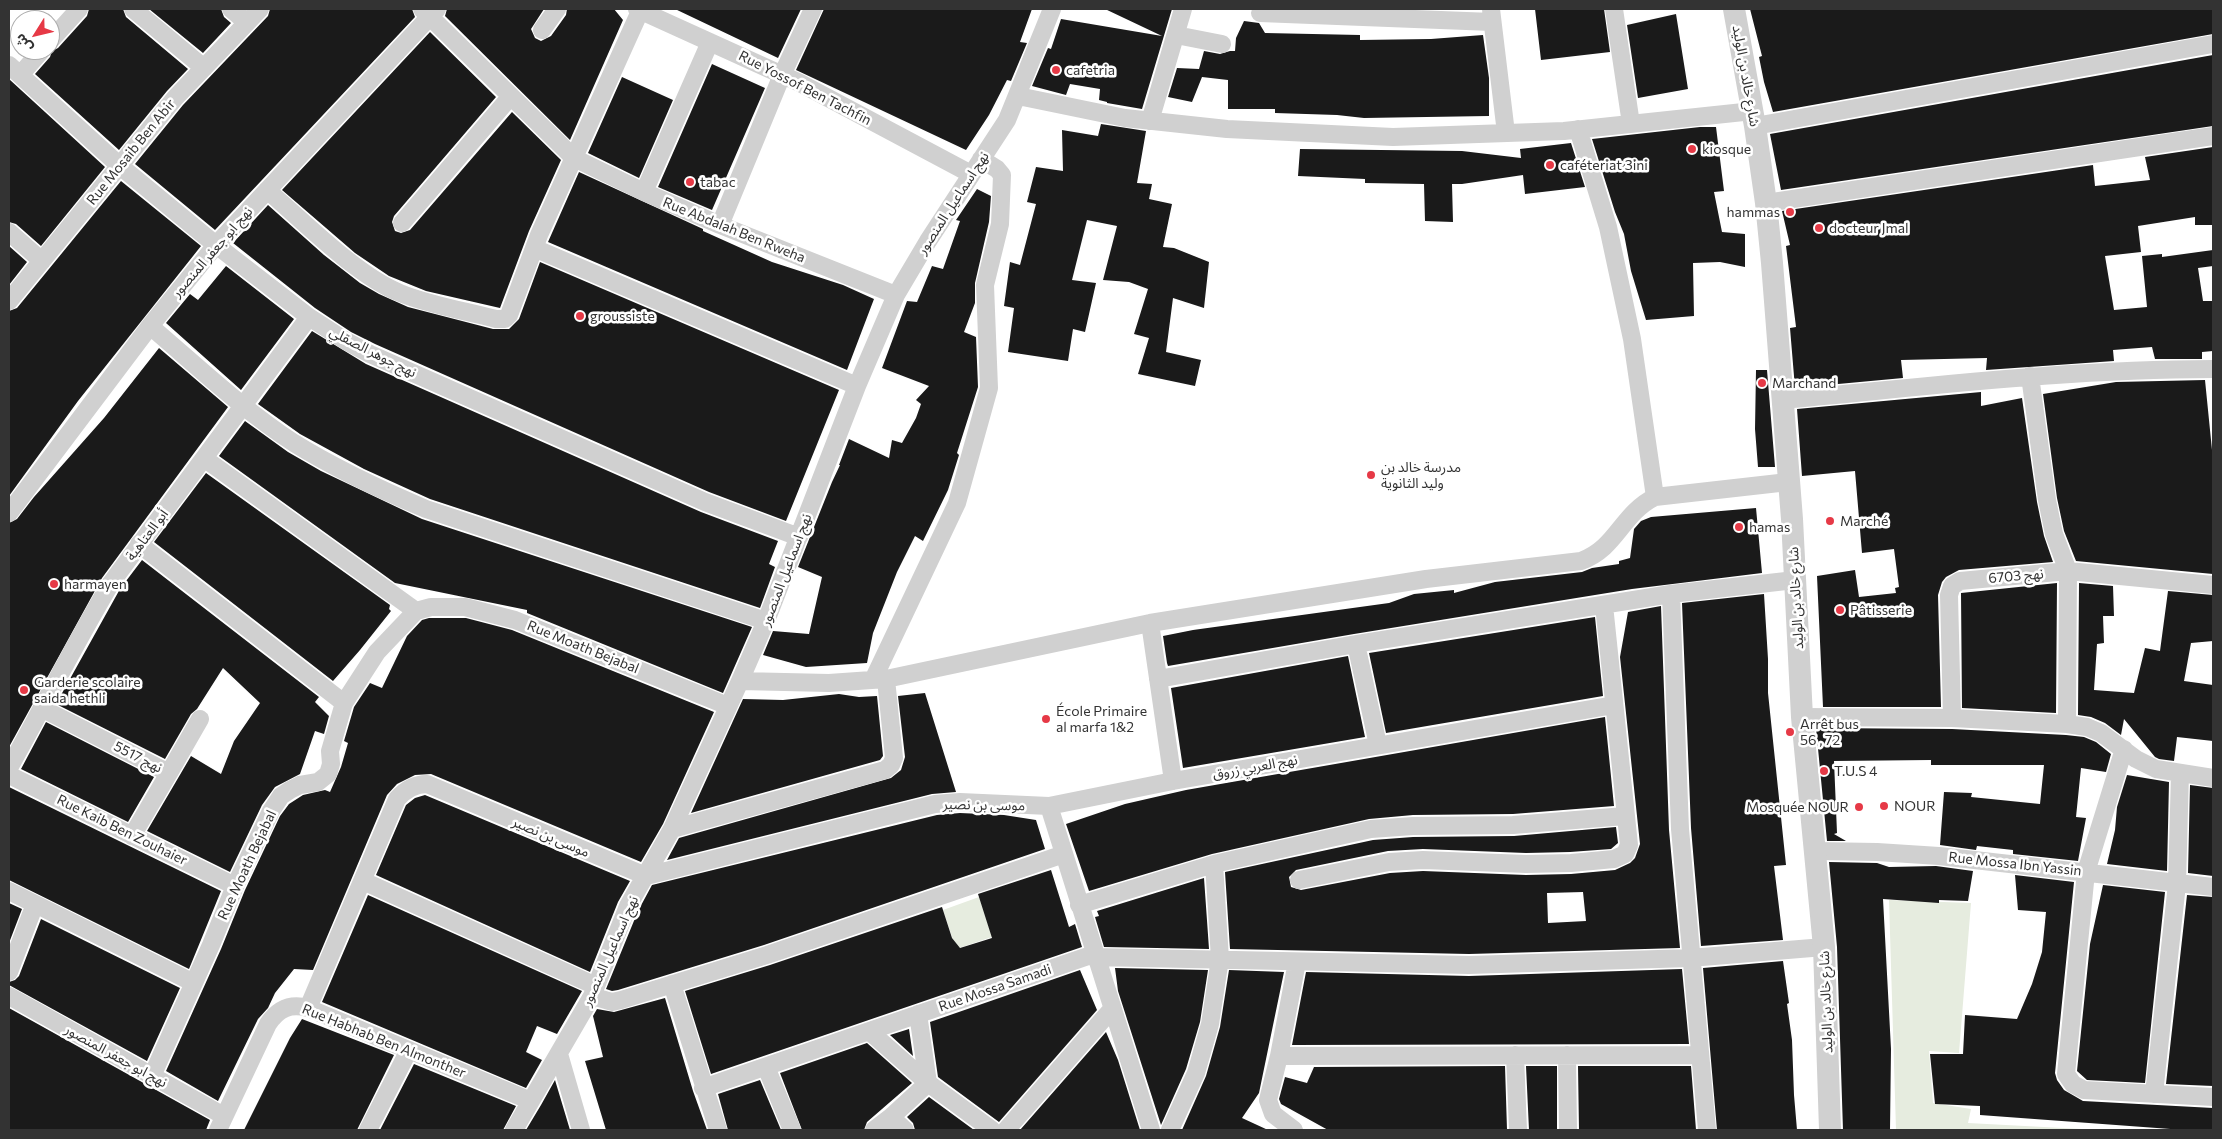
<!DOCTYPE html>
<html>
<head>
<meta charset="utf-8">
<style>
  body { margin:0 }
  #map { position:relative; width:2222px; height:1139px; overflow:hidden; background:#fff; font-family:Commissioner,"Noto Sans Arabic",sans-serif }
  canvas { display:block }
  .frame { position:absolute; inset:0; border:10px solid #333; pointer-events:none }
  .north { position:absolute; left:10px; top:10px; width:50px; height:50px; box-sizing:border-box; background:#fff; border:1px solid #adadad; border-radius:50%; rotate:234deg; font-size:14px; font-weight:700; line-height:20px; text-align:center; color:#333 }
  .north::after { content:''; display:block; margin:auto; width:18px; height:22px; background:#e63946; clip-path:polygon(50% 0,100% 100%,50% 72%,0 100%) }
</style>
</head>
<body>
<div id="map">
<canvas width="2222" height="1139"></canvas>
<div class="frame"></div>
<div class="north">ش</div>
</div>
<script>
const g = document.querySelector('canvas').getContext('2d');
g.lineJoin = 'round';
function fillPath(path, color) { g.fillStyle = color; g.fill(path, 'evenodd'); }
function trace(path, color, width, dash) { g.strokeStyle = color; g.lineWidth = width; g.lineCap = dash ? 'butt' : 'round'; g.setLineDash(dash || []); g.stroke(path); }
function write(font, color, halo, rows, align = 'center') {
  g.font = font + ' Commissioner,"Noto Sans Arabic",sans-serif'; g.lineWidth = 5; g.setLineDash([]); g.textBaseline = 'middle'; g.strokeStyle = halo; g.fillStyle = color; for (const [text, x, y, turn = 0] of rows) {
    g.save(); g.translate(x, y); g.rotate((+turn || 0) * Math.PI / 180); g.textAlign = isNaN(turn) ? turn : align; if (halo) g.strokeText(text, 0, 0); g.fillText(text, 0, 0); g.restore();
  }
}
fillPath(new Path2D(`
  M979 897 992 937 956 949 943 910Z
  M1889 900 1971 903 1959 1053 1929 1051 1933 1103 1971 1109 1968 1123 2101 1130H1896Z`), '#e6ecdf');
fillPath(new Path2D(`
  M89 9H123L126 17 188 69 167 91 119 150 35 74 50 57 52 51 58 48 87 16Z
  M149 9H221L224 17 231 23 203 53Z
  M270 9H412L415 17 215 230 135 164 183 105 268 16Z
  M447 9H544L531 29 535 38 541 41 551 36 566 15 567 9H614L623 20 570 140 445 16Z
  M675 9H801L778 58Z
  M824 9H1032L1020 42 1027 43 1011 81 1007 80 989 115 966 150 796 70Z
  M1105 9H1172L1142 109 1107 103V102L1099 100 1100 89 1070 84 1066 95 1032 86 1048 48 1051 49 1061 19 1162 36Z
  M1535 9H1604L1610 52 1541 60Z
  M1750 9H2213V34L1773 112 1764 82 1759 57 1762 56Z
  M1676 14 1688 89 1638 98 1627 25Z
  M1244 21 1259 23 1265 33 1360 35V40L1431 39 1483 35 1489 78V116L1364 118 1337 115 1275 113V109H1228V80L1202 77 1192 102 1168 97 1177 68 1199 69 1204 51 1220 54 1230 51H1235L1236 38Z
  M430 32 496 97 394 216 392 222 395 231 401 233 410 230 512 112 561 160 529 231 500 308 426 291 389 276 355 253 282 190Z
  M2213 55V126L1781 190 1770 134Z
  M712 64 765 88 712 210 658 187Z
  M622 77 673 100 639 178 588 153Z
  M9 79 105 167 41 246 16 224 9 222Z
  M1101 124 1146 131 1137 183 1152 184 1149 199 1172 204 1163 247 1174 248 1209 262 1204 308 1173 298 1166 352 1201 360 1195 386 1138 374 1149 338 1134 334 1148 289 1129 282 1103 280 1117 226 1087 220 1072 280 1096 283 1085 332 1073 329 1068 361 1008 352 1014 308 1004 306 1010 262 1020 265 1036 204 1027 202 1036 167 1063 171 1062 130 1098 136Z
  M1700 127H1716L1724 191 1714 192 1722 232 1745 234V267L1720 262 1693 263 1694 316 1646 320 1631 271 1624 234 1615 212 1592 139Z
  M1571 143 1585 187 1525 194 1523 175 1462 184H1452L1453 222 1425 221 1424 184 1365 183V179L1298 176 1300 149 1462 151 1521 158 1520 149Z
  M2213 147V225H2195V217L2138 226 2141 252 2105 256 2114 310 2147 307 2142 256 2162 254V257L2213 250V266L2198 268 2203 301H2213V351L2202 352V359H2155L2152 347 2113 350 2114 361 1986 370 1987 358 1901 360 1903 378 1795 388 1790 328 1796 327 1786 246 1790 245 1782 211 2093 165 2095 186 2150 180 2145 157Z
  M579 172 703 229V231L772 262 843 285 874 299 847 370 548 242Z
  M121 181 201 246 78 401 9 496V311L17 308Z
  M977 189 991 196 989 222 975 283V303L964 332 976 337 978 387 957 453 959 455 948 490 923 541 915 536 897 572 873 633 867 663 806 667 763 655 773 631 809 634 822 577 798 567 832 482 840 465H839L849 439 889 458 892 440 902 443 916 418 921 404 916 400 929 386 882 368 907 301 917 302 932 266 943 269 960 221 956 220Z
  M268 205 324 255 360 283 379 294 408 307 493 329H509L519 319 540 262 839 390 786 521 709 492 375 344 351 332 315 308 233 243Z
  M9 246 27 262 9 285Z
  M226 266 294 319 241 390 166 323 190 294 198 300Z
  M312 331 366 364 701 512 778 541 769 564 775 567 760 608 430 499 364 469 300 434 258 404Z
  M159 348 228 407 102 578 9 747V523L17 519 34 497 104 418Z
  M1756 370H1767L1775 467H1758L1755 429Z
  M2205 380 2213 460V574L2076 561 2064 531 2057 498 2043 394 2116 382Z
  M1981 392V406L2022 398 2037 502 2044 536 2053 562 1959 570 1946 577 1942 582 1938 595 1941 707H1823L1817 576 1855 570 1859 597 1896 593 1895 588 1899 587 1894 549 1862 553 1855 471 1802 476 1797 409Z
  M245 421 288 452 321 471 422 519 752 627 723 693 527 613V610L395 583 219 456Z
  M206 473 390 605 389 609 391 611 360 650 333 681 154 542Z
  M1756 508 1762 573 1632 589 1354 634 1168 666 1167 663 1163 636 1193 630 1389 603 1414 594 1454 590V593L1495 582 1582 572 1592 568 1619 564V561L1630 558 1634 529 1641 521 1651 517Z
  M142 560 319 697 315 702 329 716 324 734 315 731 300 774 275 787 262 805 230 872 147 831 191 756 221 774 234 741 260 703 223 668 197 709 191 714 165 759 56 704 120 589Z
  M2057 583 2056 713 1962 708 1961 593Z
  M2079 583 2113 586 2114 616H2103L2104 643 2097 644 2094 690 2134 693 2145 648 2160 651 2168 591 2213 595V641L2191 643 2184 681 2213 685V741L2177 737 2174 761 2159 759 2155 757 2124 719 2121 735 2105 723 2091 717 2078 715Z
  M1764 594 1768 659V693L1786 865 1774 866 1783 940 1701 946 1691 828 1682 603Z
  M1661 606 1669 830 1680 948 1469 954 1230 949 1225 872 1373 840 1413 837 1514 836 1616 827 1618 843 1611 849 1570 852 1526 853 1423 849 1388 851 1296 870 1289 877 1291 887 1301 890 1390 873 1423 871 1526 875 1571 874 1615 870 1630 863 1635 858 1640 844 1620 657 1628 612ZM1583 892 1586 921 1548 923 1547 893Z
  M1595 617 1603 696 1386 733 1369 653Z
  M429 618H466L512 630 714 712 663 824 641 862 431 774 415 775 397 784 387 795 313 970 294 969 275 993 268 1008 258 1019 218 1101 166 1071 221 949 245 890 280 816 289 804 303 795 325 790 330 792 341 767 348 743 344 741 354 707 370 683 382 688 407 636 422 620Z
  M1348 656 1365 737 1183 768 1171 688Z
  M925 693 956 792 932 794 667 860 679 838 891 778 901 770 905 757 898 696Z
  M839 694 859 697 877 696 883 756 880 760 691 813 743 699 783 700Z
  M1605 717 1614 806 1513 814 1413 815 1369 819 1212 854 1089 891 1066 824 1125 804 1186 790Z
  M46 722 154 777 128 822 21 769Z
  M1816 728 1952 729 2066 735 2084 737 2096 742 2111 754 2106 772 2081 768 2076 817 2086 818 2078 861 2013 854V850L1977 846 1976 850 1940 845 1944 792 1972 793 1971 797 2040 804 2044 765H1931V760L1834 761 1837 833 1834 834 1846 841H1827Z
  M2127 775 2169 782 2167 871 2107 864 2115 830 2117 807Z
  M2190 785 2213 788V876L2188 873Z
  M9 787 221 891 189 969 9 880Z
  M425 795 630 881 618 902 590 972 376 875 406 805 415 798Z
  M960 813 1004 815 1036 820 1045 849 764 945 618 990 612 991 606 989 638 911 652 885 937 815Z
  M1829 862 1877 863 1889 867 1936 866 1973 871 1968 901 1939 900V903L1883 899 1891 1049 1890 1130H1843L1837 947Z
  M1051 870 1069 927 1075 924 1082 947 711 1074 685 991 770 965 942 907 952 938 960 948 992 938 978 894Z
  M2015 875 2074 882 2055 1073 2057 1080 2064 1090 2083 1101 2213 1108V1130H2184L1980 1115V1106L1935 1104 1930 1054H1963L1965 1015 2017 1019 2032 984 2042 952 2046 912 2018 910Z
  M1204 878 1209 949 1104 947 1095 917 1099 916 1097 911Z
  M2103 885 2165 892 2145 1083 2087 1080 2077 1071 2090 944Z
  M368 895 582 991 557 1034 537 1026 526 1052 542 1060 526 1088 322 1002Z
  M2187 895 2213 897V1086L2166 1084Z
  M9 903 22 909 9 943Z
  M41 919 180 988 147 1061 9 985V982L15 980 19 976Z
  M1783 961 1789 1003 1787 1004 1792 1040 1794 1095 1797 1130H1717L1703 968Z
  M1115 968 1208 970 1200 1022 1186 1069 1161 1125 1118 991Z
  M1682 969 1689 1044 1292 1045 1306 972 1469 976Z
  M1080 970 1097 1010 999 1122 938 1077 930 1022Z
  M1229 970 1284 972 1259 1093 1242 1118 1268 1130H1182L1206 1076 1220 1027Z
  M665 998 693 1091 707 1130H606L585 1061 603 1057 593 1016 597 1009 614 1012Z
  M9 1008 210 1120 206 1130H9Z
  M302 1019 394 1055 357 1130H244L290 1038Z
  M909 1029 913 1056 890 1035Z
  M1106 1032 1118 1060 1140 1130H1020Z
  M867 1043 912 1083 867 1122 864 1130H802L780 1073Z
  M414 1064 516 1106 503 1130H380Z
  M1505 1066 1507 1130H1328L1281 1104 1279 1099 1285 1077 1307 1083 1314 1067Z
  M1526 1066H1557V1130H1529Z
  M1578 1066H1691L1696 1130H1579Z
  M555 1080 570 1130H526L541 1105Z
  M760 1080 781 1130H728L718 1094Z
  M929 1097 974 1130H915L913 1123 907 1117Z`), '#1a1a1a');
trace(new Path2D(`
  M133 9 204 68
  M231 9 246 22
  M422 9 574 158 644 192 720 225 896 295
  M637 9 800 83 971 174
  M1491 9 1506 133
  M1614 9 1631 124
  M1260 13 1492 22
  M542 30 557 9
  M1176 35 1222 44
  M50 41 79 9
  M9 65 120 166 216 245 309 317 346 341 370 354 705 502 799 537
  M20 75 42 50
  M1018 96 1125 118 1227 129 1393 137 1564 131 1753 111
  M1150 121 1183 9
  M1755 126 2213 44
  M1578 129 1608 227 1632 339 1655 497
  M267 190C303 221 357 276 400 293 429 305 466 311 496 319H505L509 315 539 235 641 9
  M644 192 710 42
  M1766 203 2213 136
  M402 223 511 96
  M720 225 782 75 813 9
  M9 232 42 261
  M534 248 857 386
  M9 301 175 98 260 9
  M150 326C197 366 242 409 294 443 336 469 381 490 426 509L766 621
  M1781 400C1925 387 2068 369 2213 369
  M205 459 416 611
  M9 513 150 326 216 245 437 9
  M139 544 344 703
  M1671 594 1680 829 1707 1130
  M1150 623 1173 781
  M1356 644 1378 745
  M1158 679 1356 644 1671 594 1795 580
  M873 680 957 503 989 388 985 285 1000 224 1002 175 997 169 981 159
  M740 681 829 683 886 679 1150 623 1426 579 1581 561C1617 548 1621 514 1655 497L1788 482
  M43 709 169 773 132 836
  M1802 717 1952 718 2067 724 2068 571 2054 534 2047 500 2030 376
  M1952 718 1949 595 1952 586 1960 581 2068 571 2213 585
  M2067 724 2087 727 2101 733 2136 759 2156 769 2213 778
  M2124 749 2086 872 2066 1074 2073 1084 2084 1090 2213 1097
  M9 768C44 706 75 643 111 583L309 317
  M169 773 200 719
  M9 775 235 886
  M1049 806 1151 1130
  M672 829 885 770 891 765 894 758 886 679
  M1815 851 1877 852 1939 856 2213 887
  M1299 880 1389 862 1423 860 1526 864 1571 863 1614 859 1625 854 1629 845 1604 605
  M363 881 596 986
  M9 891 194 983
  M1079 905 1214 864 1371 829 1413 826 1513 825 1625 816
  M1095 957 1469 965 1690 958 1824 947
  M9 972 35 904
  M672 984 718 1130
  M9 996 224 1116
  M592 996 612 1002 621 1000 767 955 1064 854
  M308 1008 397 799C405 790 414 784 427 784L646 876 935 804 960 802 1049 806 1173 781 1614 705
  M869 1031 928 1083 992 1130
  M559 1054 581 1130
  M1515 1055 1518 1130
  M1567 1055 1568 1130
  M1279 1056 1699 1055
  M766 1067 792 1130
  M152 1076 211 945 235 886 271 811 281 796 290 790 300 785 318 782 328 774 331 764 330 751 344 703 377 652 416 611 431 607H465L515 620 728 706
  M703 1088 1094 954
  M2154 1094 2177 884 2180 773
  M891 1117 905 1130
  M218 1130 268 1024C278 1009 290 1003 308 1008L531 1101
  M368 1130 409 1050
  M514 1130 592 996 628 906 672 829 740 681 766 621 857 386 896 295 928 241 1007 120 1052 9
  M874 1130 891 1117 928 1083 918 1014
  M1006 1130 1112 1009
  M1170 1130 1196 1073 1210 1024 1220 959 1214 864
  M1294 1130 1273 1114 1268 1100 1279 1056 1297 962`), '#d0d0d0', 18);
trace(new Path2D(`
  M1734 9 1755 126 1766 203 1772 263 1792 519 1802 717 1824 947 1830 1130`), '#d0d0d0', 22);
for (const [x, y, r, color] of [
  [1056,70,5,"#e63946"],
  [1692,149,5,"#e63946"],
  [1550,165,5,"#e63946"],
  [690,182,5,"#e63946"],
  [1790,212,5,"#e63946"],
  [1819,228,5,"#e63946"],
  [580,316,5,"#e63946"],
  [1762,383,5,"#e63946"],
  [1371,475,5,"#e63946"],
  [1830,521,5,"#e63946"],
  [1739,527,5,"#e63946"],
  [54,584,5,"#e63946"],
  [1840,610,5,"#e63946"],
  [24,690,5,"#e63946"],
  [1046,719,5,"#e63946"],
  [1790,732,5,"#e63946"],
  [1824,771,5,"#e63946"],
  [1884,806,5,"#e63946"],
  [1859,807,5,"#e63946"]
]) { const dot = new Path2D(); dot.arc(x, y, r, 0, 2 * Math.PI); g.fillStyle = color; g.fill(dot); trace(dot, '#fff', 2); }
write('14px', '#333', '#fff', [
  ["cafetria",1066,70],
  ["kiosque",1702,149],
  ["caféteriat 3ini",1560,165],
  ["tabac",700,182],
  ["hammas",1780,212,"right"],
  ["docteur Jmal",1829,228],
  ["groussiste",590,316],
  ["Marchand",1772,383],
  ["مدرسة خالد بن",1381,467],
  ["وليد الثانوية",1381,483],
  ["Marché",1840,521],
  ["hamas",1749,527],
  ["harmayen",64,584],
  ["Pâtisserie",1850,610],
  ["Garderie scolaire",34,682],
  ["saida hethli",34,698],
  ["École Primaire",1056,711],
  ["al marfa 1&2",1056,727],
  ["Arrêt bus",1800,724],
  ["56 , 72",1800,740],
  ["T.U.S 4",1834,771],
  ["NOUR",1894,806],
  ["Mosquée NOUR",1849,807,"right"]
], 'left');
write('14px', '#333', '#fff', [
  ["شارع خالد بن الوليد",1746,76,80],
  ["Rue Yossof Ben Tachfin",805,88,27],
  ["Rue Mosaib Ben Abir",131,152,-51],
  ["نهج اسماعيل المنصور",953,203,-57],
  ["Rue Abdalah Ben Rweha",734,230,22],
  ["نهج ابو جعفر المنصور",212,252,-49],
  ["نهج جوهر الصقلي",373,352,27],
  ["أبو العتاهية",147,535,-53],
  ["نهج اسماعيل المنصور",786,570,-69],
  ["نهج 6703",2016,576,-5],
  ["شارع خالد بن الوليد",1796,598,-93],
  ["Rue Moath Bejabal",583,647,22],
  ["نهج 5517",138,757,27],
  ["نهج العربي زروق",1255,767,-10],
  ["موسى بن نصير",984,805,1],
  ["Rue Kaib Ben Zouhaier",122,830,26],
  ["موسى بن نصير",551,837,23],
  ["Rue Mossa Ibn Yassin",2015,864,6],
  ["Rue Moath Bejabal",247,865,-65],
  ["نهج اسماعيل المنصور",610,951,-66],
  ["Rue Mossa Samadi",995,988,-19],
  ["شارع خالد بن الوليد",1826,1002,-92],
  ["Rue Habhab Ben Almonther",384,1041,22],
  ["نهج ابو جعفر المنصور",116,1056,29]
]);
</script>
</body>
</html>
